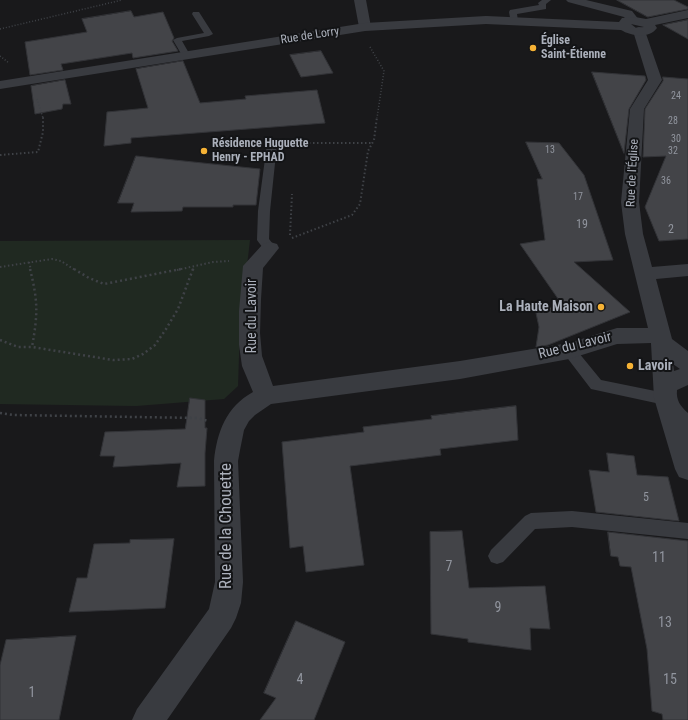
<!DOCTYPE html>
<html>
<head>
<meta charset="utf-8">
<style>
  body { margin:0 }
  canvas { display:block; background:#19191b }
</style>
</head>
<body>
<canvas width="688" height="720"></canvas>
<script>
const g = document.querySelector('canvas').getContext('2d');
g.lineJoin = 'round';
function fillPath(path, color) { g.fillStyle = color; g.fill(path, 'evenodd'); }
function trace(path, color, width, dash) { g.strokeStyle = color; g.lineWidth = width; g.lineCap = dash ? 'butt' : 'round'; g.setLineDash(dash || []); g.stroke(path); }
function write(font, color, halo, rows, align = 'center') {
  g.font = font + ' "Roboto Condensed",sans-serif'; g.lineWidth = 4; g.setLineDash([]); g.textBaseline = 'middle'; g.strokeStyle = halo; g.fillStyle = color; for (const [text, x, y, turn = 0] of rows) {
    g.save(); g.translate(x, y); g.rotate((+turn || 0) * Math.PI / 180); g.textAlign = isNaN(turn) ? turn : align; if (halo) g.strokeText(text, 0, 0); g.fillText(text, 0, 0); g.restore();
  }
}
fillPath(new Path2D(`
  M250 240 240 325 238 386 224 399 136 406 0 404V241Z`), '#202921');
const building = new Path2D(`
  M617 0H674L688 7V9L648 17Z
  M131 11 134 17 163 12 174 38 172 41 178 51 133 58 132 53 61 64 63 70 30 75 25 42 87 32 82 19Z
  M688 20V39L663 25Z
  M321 51 333 73 301 77 290 55Z
  M183 61 200 103 246 99 245 96 317 90 325 123 131 138V143L104 146 107 112 148 108 136 69Z
  M592 72 645 76 646 80 629 109 624 153Z
  M663 77 688 79V239L659 241 645 207 666 156 643 157 645 109 663 81Z
  M65 80 71 104H63L62 109 35 114 31 86Z
  M526 142 559 143 584 175 613 260 574 262 630 312 548 345 536 347 539 327 536 313 561 303 520 244 545 240 537 179H542Z
  M136 156 260 169 256 205H233V207H183L182 211 131 212 134 203H118Z
  M190 398 205 400V428H207L205 453V486L177 487 181 463 113 467 115 456H100L105 432 185 429Z
  M516 406 518 440 440 449 441 455 350 466 364 565 306 572 303 546 290 548 282 442 364 432 363 427 432 419 431 416Z
  M607 453 634 456 637 475 668 477 679 521 596 512 589 470 609 472Z
  M462 531 469 588 545 586 550 629 530 628 531 650 468 642V639L431 634 430 532Z
  M608 532 688 541V720H663L662 714 652 711 647 649 631 567 620 566 618 557 611 556Z
  M174 539 165 608 69 612 77 578H87L94 544 130 543V540Z
  M296 621 345 642 314 720H260L276 698 264 693Z
  M76 636 59 720H0V665L6 640Z`);
fillPath(building, '#434448');
trace(building, '#323337', 1);
trace(new Path2D(`
  M0 29 122 0
  M370 47 384 71 377 118
  M0 56 9 63
  M37 99 43 118`), '#3f4247', 1.5, [1, 2]);
trace(new Path2D(`
  M293 143H372
  M0 155 38 152 43 132V117
  M290 235 292 194
  M292 238 352 215 360 204 368 151 374 140 377 117
  M29 262 31 270
  M0 267 52 259 61 261 75 270
  M177 270 213 262 229 261
  M193 270 194 267`), '#3f4247', 2, [1.5, 2.5]);
trace(new Path2D(`
  M30 269C38 301 38 314 32 347
  M74 269 89 278 104 284 181 269
  M0 340 18 347H32L113 360 132 359 143 354 155 345 166 329 178 309 193 269
  M0 413 13 415 198 418 208 421`), '#3f4247', 2.5, [2, 3]);
fillPath(new Path2D(`
  M542 0H551L546 4V9L517 14 518 21 514 23H511L509 12 510 10 539 5 538 3Z
  M193 12H199L213 34 209 36 182 41 190 55 186 58 183 57 173 40 177 38 204 33 192 14Z
  M272 141 277 144 270 211 269 239 276 248 274 251C266 253 262 247 257 240L258 211 267 144Z
  M569 346 574 347 601 380 665 393 670 395 672 399 670 403 665 405 591 389 562 351 564 347Z
  M572 511 688 523V539L572 527 535 529 503 562 497 564 491 562 488 556 491 550 525 516 531 513Z`), '#393b40');
fillPath(new Path2D(`
  M354 0H366L371 27 369 30H361L359 27Z
  M566 0H586L632 11 639 20 637 23C630 24 628 22 624 17L568 2Z
  M639 27 643 28 645 31 662 80 644 109 639 202 643 234 652 267 688 264V276L656 279 672 339 688 351V385L677 390C676 400 680 406 688 413V480L679 477 675 469 654 398 651 343 617 344 569 359 460 379 271 404 255 415 249 421 244 430 240 450 238 461 243 582 241 603 236 618 231 628 167 720H132L137 709 209 609 215 582 214 461C217 432 226 407 253 392L242 366 239 345V311L243 266 263 244 270 242 277 244 279 248 263 268 261 299 260 333 262 356 273 386 460 361 569 343 617 328H648L625 234 621 202 630 109 648 80 633 31 635 28ZM673 364 680 369 674 371Z`), '#393b40');
fillPath(new Path2D(`
  M688 10V18L655 25 657 28C649 39 631 36 621 30L486 24 365 31 0 89V81L365 23 486 16 619 22 622 18 635 17 646 19ZM631 24 644 27 636 28Z`), '#393b40');
for (const [x, y, r, color] of [
  [533,48,4,"#f6b235"],
  [204,151,4,"#f6b235"],
  [601,307,4,"#f6b235"],
  [630,366,4,"#f6b235"]
]) { const dot = new Path2D(); dot.arc(x, y, r, 0, 2 * Math.PI); g.fillStyle = color; g.fill(dot); trace(dot, '#131416', 1.5); }
write('10px', '#91959e', null, [
  ["24",676,96],
  ["28",673,121],
  ["30",676,139],
  ["13",550,150],
  ["32",673,151],
  ["36",666,181],
  ["17",578,197]
]);
write('12px', '#abb0bb', '#131416', [
  ["Rue de Lorry",310,36,-9],
  ["Rue de l'Église",633,173,-87]
]);
write('bold 12px', '#abb0bb', '#131416', [
  ["Église",541,41],
  ["Saint-Étienne",541,55],
  ["Résidence Huguette",212,144],
  ["Henry - EPHAD",212,158]
], 'left');
write('12px', '#91959e', null, [
  ["19",582,225],
  ["2",671,230],
  ["5",646,498]
]);
write('bold 14px', '#abb0bb', '#131416', [
  ["La Haute Maison",593,307],
  ["Lavoir",638,366,"left"]
], 'right');
write('14px', '#abb0bb', '#131416', [
  ["Rue du Lavoir",252,316,-90],
  ["Rue du Lavoir",575,346,-14]
]);
write('14px', '#91959e', null, [
  ["11",659,558],
  ["7",449,567],
  ["9",498,608],
  ["13",665,623],
  ["4",300,680],
  ["15",670,680],
  ["1",32,693]
]);
write('17px', '#abb0bb', '#131416', [
  ["Rue de la Chouette",227,526,-90]
]);
</script>
</body>
</html>
